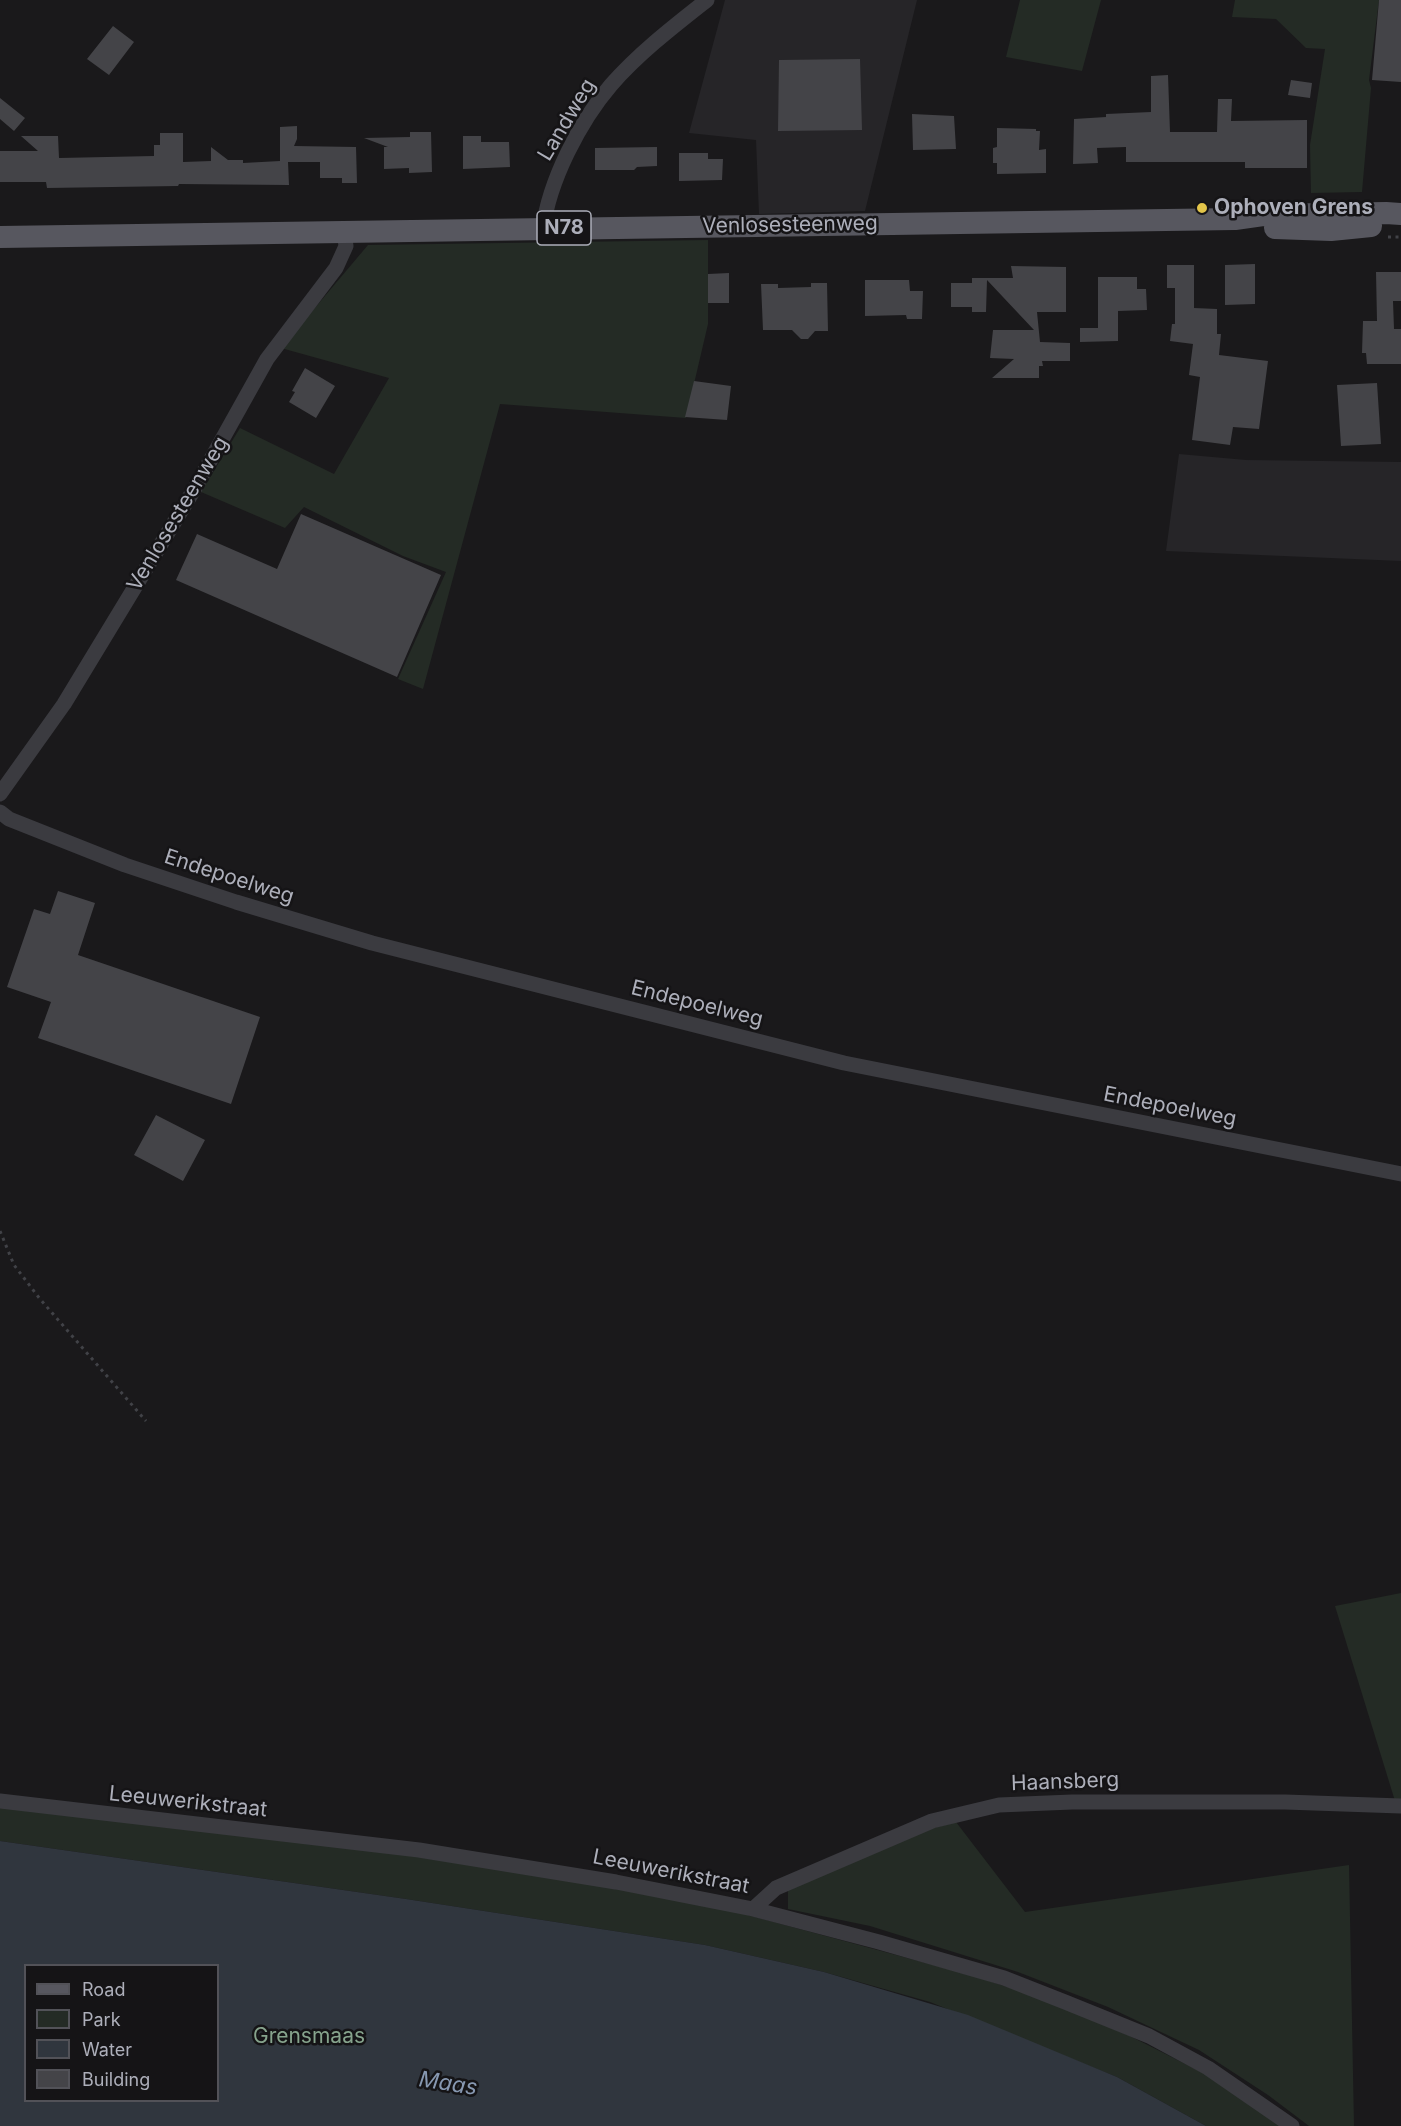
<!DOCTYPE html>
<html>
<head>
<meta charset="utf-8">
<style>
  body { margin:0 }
  #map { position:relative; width:1401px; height:2126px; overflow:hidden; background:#1a191b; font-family:Inter,sans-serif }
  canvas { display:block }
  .legend { position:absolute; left:24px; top:1964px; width:195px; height:138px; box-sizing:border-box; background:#151416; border:2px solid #525258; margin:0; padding:8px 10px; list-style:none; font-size:18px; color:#adafba }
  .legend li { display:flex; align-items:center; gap:12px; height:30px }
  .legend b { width:30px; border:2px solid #525258 }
</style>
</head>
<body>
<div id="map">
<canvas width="1401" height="2126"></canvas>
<ul class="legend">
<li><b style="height:8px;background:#57575f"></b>Road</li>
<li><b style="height:16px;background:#242b25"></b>Park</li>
<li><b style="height:16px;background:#30363e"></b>Water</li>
<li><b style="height:16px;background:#444448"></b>Building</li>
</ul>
</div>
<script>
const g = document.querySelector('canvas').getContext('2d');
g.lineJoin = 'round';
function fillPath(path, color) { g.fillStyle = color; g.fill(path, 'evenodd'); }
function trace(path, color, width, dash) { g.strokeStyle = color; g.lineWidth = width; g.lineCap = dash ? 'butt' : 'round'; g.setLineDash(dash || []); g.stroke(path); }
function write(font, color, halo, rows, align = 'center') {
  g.font = font + ' Inter,sans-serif'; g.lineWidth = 5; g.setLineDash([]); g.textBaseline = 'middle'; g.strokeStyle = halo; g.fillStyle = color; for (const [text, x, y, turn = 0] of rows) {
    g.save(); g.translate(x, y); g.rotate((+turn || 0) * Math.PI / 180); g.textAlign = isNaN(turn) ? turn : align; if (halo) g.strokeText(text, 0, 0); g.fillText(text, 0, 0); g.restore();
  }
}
fillPath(new Path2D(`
  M725 0H917L865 211 759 214 756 140 689 133Z
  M1179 454 1246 460 1401 462V561L1166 551Z`), '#262528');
fillPath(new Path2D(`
  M1020 0H1101L1082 71 1006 57Z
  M1235 0H1379L1369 80 1371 88 1362 192 1311 193 1310 145 1325 49 1306 48 1276 19 1232 17Z
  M708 240V324L686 418 500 404 423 689 398 679 446 572 403 556 304 507 285 528 201 492 240 428 334 474 389 378 281 348 368 245Z
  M1401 1593V1801H1395L1335 1606Z
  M0 1806 343 1845 565 1879 733 1911 974 1976 1029 1994 1128 2035 1217 2080 1281 2126H1206L1117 2077 930 2002 824 1972 705 1945 406 1899 0 1841Z
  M956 1822 1025 1912 1349 1865 1354 2126H1309L1268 2095 1199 2050 1108 2007 1018 1972 870 1926 788 1909V1890L899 1837Z`), '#242b25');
fillPath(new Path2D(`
  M0 1841 406 1899 705 1945 824 1972 968 2015 1117 2077 1206 2126H0ZM26 1966H218V2100H26Z`), '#30363e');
fillPath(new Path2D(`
  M1379 0H1401V82L1372 80Z
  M113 26 134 42 109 75 87 59Z
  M860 59 862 130 778 131 779 60Z
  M1168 75 1170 132H1217L1218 99H1232L1231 121 1307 120V168H1245V162H1126V147L1097 148 1098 163 1073 164 1074 119 1106 117V114L1151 112V76Z
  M1291 80 1312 83 1310 98 1288 95Z
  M0 98 25 118 14 131 0 119Z
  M912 114 954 116 956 149 913 150Z
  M297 126V139L294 146 356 147 357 183H342V178H320V162H288L289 185 179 184 178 186 47 188 46 182H0V151H38L21 136H58L59 158 154 156V145H160V133H183V162L211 161V147L228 160H243V163L280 161V127Z
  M997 128 1036 129V131H1040L1039 150 1046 149V173L997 174V163H993V148L997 147Z
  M410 132H431L432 172 409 173V168L384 169V147H388L364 138 410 137Z
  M463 136H481V142H509L510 167 463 169Z
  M657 147V166L637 167 634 170H595V148Z
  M679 153H708V159H723L722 180 679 181Z
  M1255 264V304L1225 305V265Z
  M1167 265H1194V308L1217 309V334H1221L1219 355 1268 361 1259 429 1233 427 1230 445 1192 440 1200 377 1189 375 1193 344 1170 341 1172 324H1175V288H1167Z
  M1011 266 1066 267V312H1037L1040 342 1070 343V361H1042L1043 366H1039V378H992L1014 359 990 358 993 330H1034L987 280 986 312H972V307H951V283H972V278H1013Z
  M1376 272H1401V301H1393L1394 329H1401V364H1367L1366 353H1362L1363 321H1377Z
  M729 273V303H708V274Z
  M1098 277H1137V289H1146L1147 310 1118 311V341L1080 342V328H1098Z
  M865 280H909L910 291H923L922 319H907L906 315 865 316Z
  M811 283H827L828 331H815L808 339H801L792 330H763L761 284H778V288L811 287Z
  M305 368 335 386 316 418 289 402 295 392 292 391Z
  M694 381 731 386 727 420 685 417Z
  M1377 383 1381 444 1341 446 1337 385Z
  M301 514 441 575 397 677 176 580 197 534 277 569Z
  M58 891 95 903 78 955 260 1017 231 1104 38 1038 51 1002 7 987 34 909 50 914Z
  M156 1115 205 1140 183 1181 134 1155Z`), '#444448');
trace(new Path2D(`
  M1388 237H1401
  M0 1231 14 1265 40 1299 146 1421`), '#414247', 3, [3, 4.5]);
trace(new Path2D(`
  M543 229C549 181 580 121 611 85 639 53 674 26 707 0
  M0 794 64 704 195 488 267 359 336 268 346 246 344 232
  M0 812 9 819 125 865 236 902 372 943 844 1063 1401 1174
  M0 1801 419 1850 616 1882 753 1909 879 1942 1004 1978 1065 2002 1149 2036 1208 2068 1292 2126
  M753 1909 776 1888 932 1821 999 1805 1072 1802H1285L1401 1806`), '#3b3b40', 15);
trace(new Path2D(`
  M1275 228 1331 230 1371 226
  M0 237 1235 219 1263 215 1386 213 1401 214`), '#57575f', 22);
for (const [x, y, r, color] of [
  [1202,208,6,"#e3c54a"]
]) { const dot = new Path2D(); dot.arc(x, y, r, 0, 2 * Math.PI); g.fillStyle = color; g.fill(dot); trace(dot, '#151416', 2); }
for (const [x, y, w] of [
  [564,228,54]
]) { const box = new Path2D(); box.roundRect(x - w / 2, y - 17, w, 34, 4.5); g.fillStyle = '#151416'; g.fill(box); trace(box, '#adafba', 1.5); }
write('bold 20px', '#adafba', null, [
  ["N78",564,228]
]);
write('21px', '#adafba', '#151416', [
  ["Landweg",567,120,-59],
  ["Venlosesteenweg",790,225,-1],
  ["Venlosesteenweg",178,514,-59],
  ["Endepoelweg",229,877,18],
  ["Endepoelweg",697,1004,14],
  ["Endepoelweg",1170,1107,11],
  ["Haansberg",1065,1782,-2],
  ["Leeuwerikstraat",188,1802,6],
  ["Leeuwerikstraat",671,1872,11]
]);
write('bold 21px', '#adafba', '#151416', [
  ["Ophoven Grens",1214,208]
], 'left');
write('21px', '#86a38c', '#151416', [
  ["Grensmaas",309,2037]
]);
write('italic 22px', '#8798b1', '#151416', [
  ["Maas",448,2084,9]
]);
</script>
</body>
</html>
